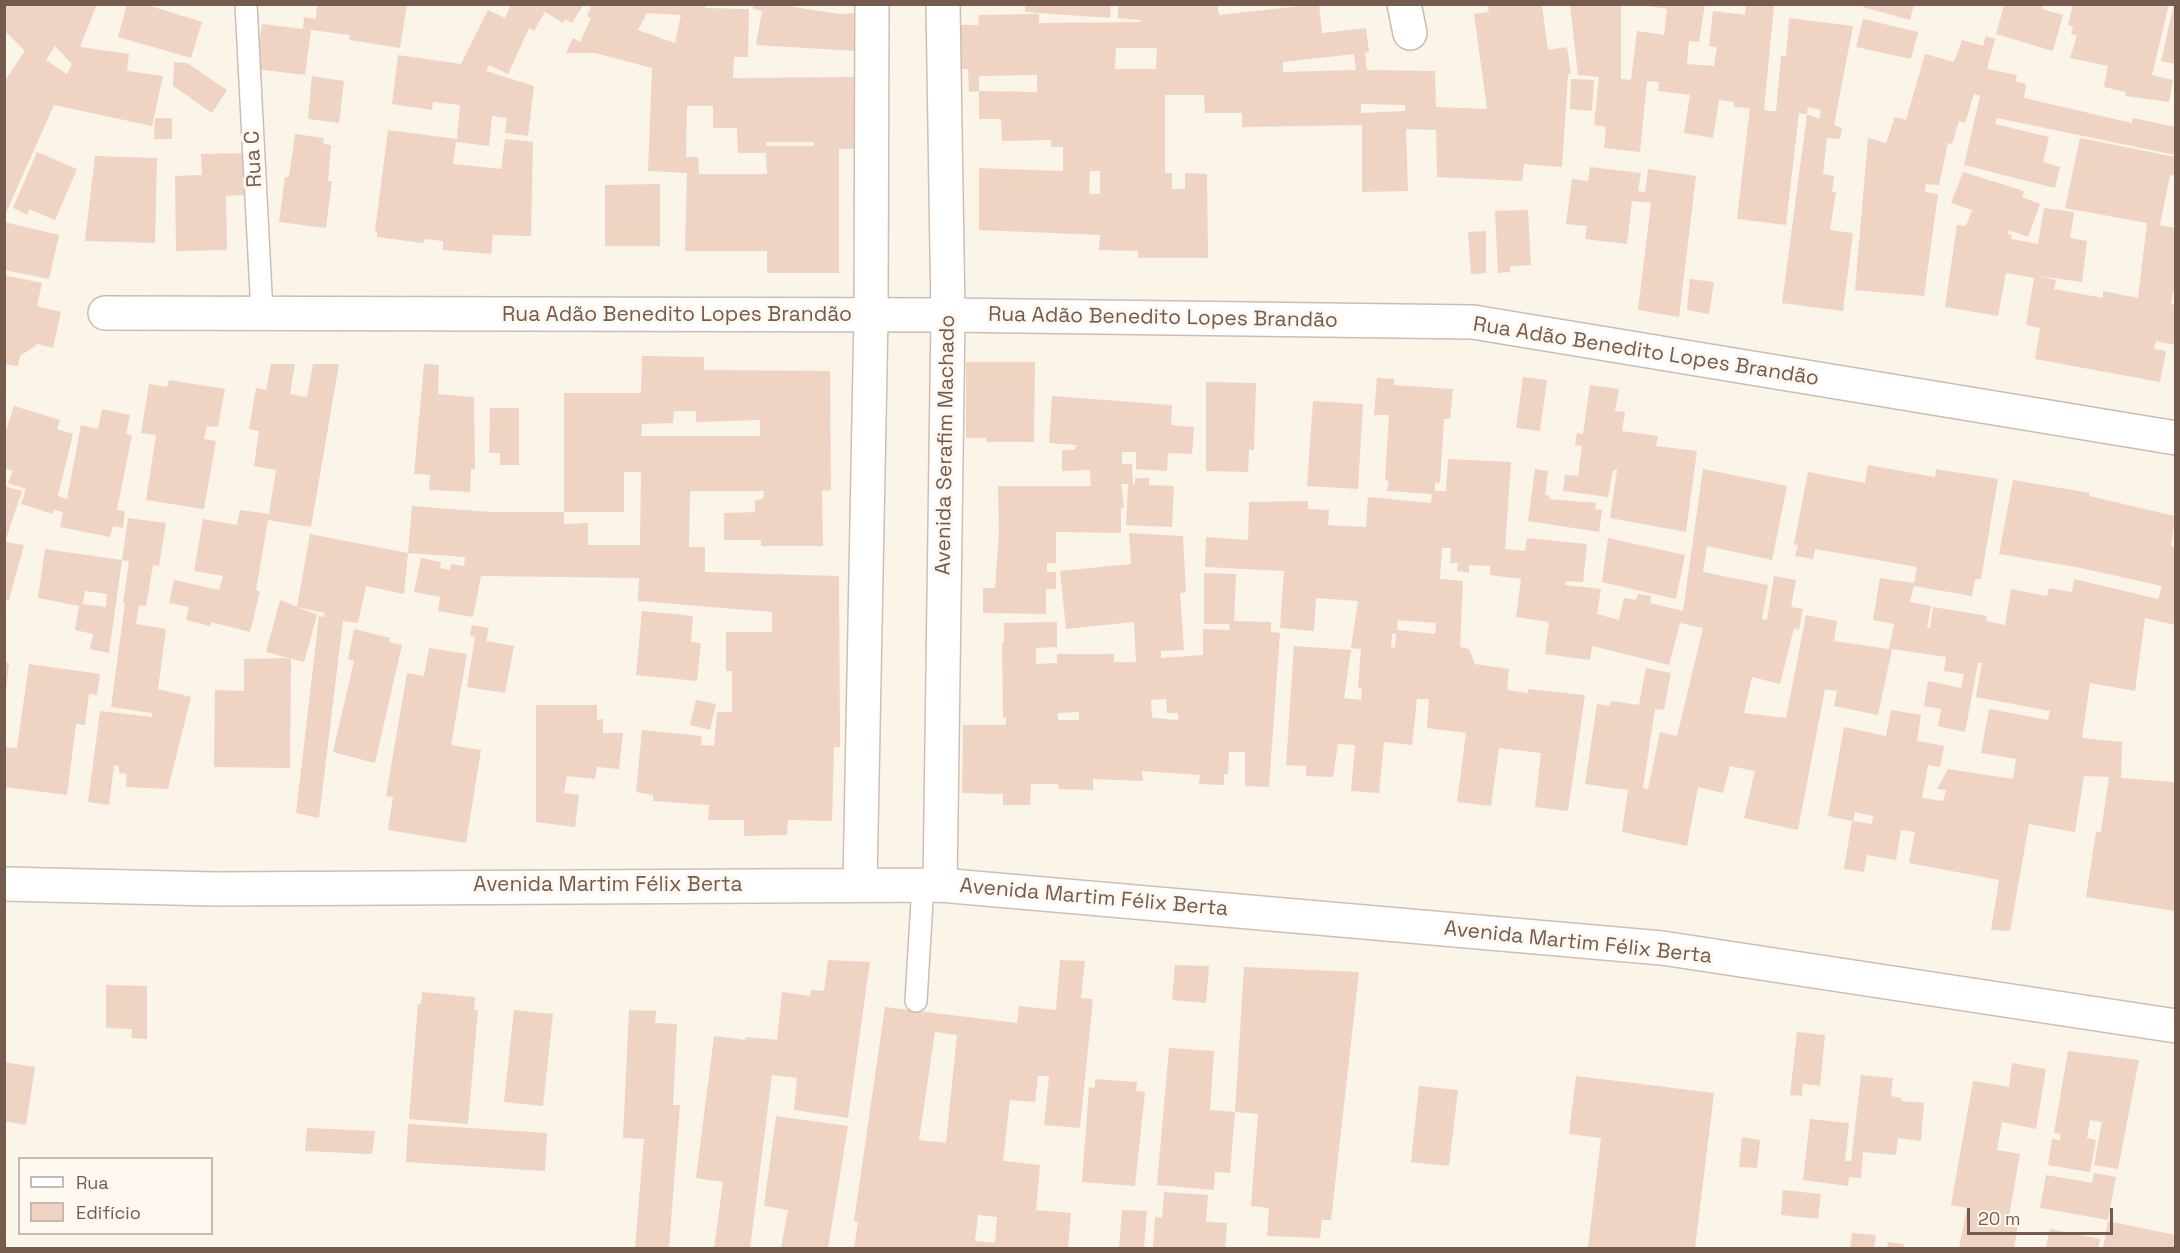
<!DOCTYPE html>
<html>
<head>
<meta charset="utf-8">
<style>
  body { margin:0 }
  #map { position:relative; width:2180px; height:1253px; overflow:hidden; background:#fbf4e9; font-family:"Space Grotesk",sans-serif }
  canvas { display:block }
  .frame { position:absolute; inset:0; border:6px solid #745b4e; pointer-events:none }
  .legend { position:absolute; left:18px; top:1157px; width:195px; height:78px; box-sizing:border-box; background:#fef8f0; border:2px solid #c7b9af; margin:0; padding:8px 10px; list-style:none; font-size:18px; color:#745b4e }
  .legend li { display:flex; align-items:center; gap:12px; height:30px }
  .legend b { width:30px; border:2px solid #c7b9af }
  .scale { position:absolute; left:1967px; top:1208px; width:146px; height:27px; box-sizing:border-box; border:3px solid #745b4e; border-top:0; padding-left:8px; font-size:18px; line-height:21px; white-space:nowrap; color:#745b4e; -webkit-text-stroke:4px #fef8f0; paint-order:stroke }
</style>
</head>
<body>
<div id="map">
<canvas width="2180" height="1253"></canvas>
<div class="frame"></div>
<ul class="legend">
<li><b style="height:8px;background:#fff"></b>Rua</li>
<li><b style="height:16px;background:#efd3c3"></b>Edifício</li>
</ul>
<div class="scale">20 m</div>
</div>
<script>
const g = document.querySelector('canvas').getContext('2d');
g.lineJoin = 'round';
function fillPath(path, color) { g.fillStyle = color; g.fill(path, 'evenodd'); }
function trace(path, color, width, dash) { g.strokeStyle = color; g.lineWidth = width; g.lineCap = dash ? 'butt' : 'round'; g.setLineDash(dash || []); g.stroke(path); }
function write(font, color, halo, rows, align = 'center') {
  g.font = font + ' "Space Grotesk",sans-serif'; g.lineWidth = 6; g.setLineDash([]); g.textBaseline = 'middle'; g.strokeStyle = halo; g.fillStyle = color; for (const [text, x, y, turn = 0] of rows) {
    g.save(); g.translate(x, y); g.rotate((+turn || 0) * Math.PI / 180); g.textAlign = isNaN(turn) ? turn : align; if (halo) g.strokeText(text, 0, 0); g.fillText(text, 0, 0); g.restore();
  }
}
fillPath(new Path2D(`
  M7 4H97L80 47 129 54 127 71 163 76 152 126 54 105 4 217V82L25 51 4 30V7ZM55 46 72 64 67 74 46 60Z
  M127 4H144L202 22 191 58 118 37Z
  M317 4H407L400 48 349 40 350 35 311 30 305 75 256 69 262 24 303 29 304 17 316 19Z
  M511 4H584L572 23 565 19 563 23 545 12 534 31 529 28 508 74 489 65 486 71 534 86 528 136 505 133 507 118 492 116 489 146 456 142 453 164 501 169 505 139 533 142 531 236 493 235 491 254 443 250V241L425 239 423 243 377 237V232L375 231 388 130 457 139 460 105 433 102 432 110 392 104 398 55 461 64 488 10 505 18Z
  M592 4H705V8L749 9 748 57H734L733 78 858 77V149H839V273H767V251H685L687 173 648 171 652 68 595 53H566L573 38 580 42 591 18 587 16ZM647 13 681 15 675 43 638 30ZM687 106H713V128H737L738 153H766L767 174H699L698 157H686ZM766 142H814V146H766Z
  M753 4H775L839 14 857 13V51L756 45 762 11 753 9Z
  M1025 4H1111L1110 18 1025 12Z
  M1118 4H1217L1219 15 1319 4 1322 33 1366 28 1369 52 1365 53 1367 70 1435 71 1436 107 1487 109 1474 14 1489 12 1487 5 1542 6 1548 50 1567 47 1571 74H1568L1562 167 1524 164 1522 181 1437 177 1436 130 1406 129 1408 191 1362 192V125L1242 127V113H1205L1204 95H1165V173H1172V189H1185V173L1207 174 1208 258H1138V251L1099 250 1100 235 979 230V168L1063 171V147H1051V140L1002 141 1001 119H979V91L1037 92V75L979 76V91L969 92 968 69H961V25H978L979 15 1039 14V23L1140 22V20L1118 18ZM1116 48H1157L1156 69H1115ZM1354 54 1356 70 1283 72V62ZM1361 104 1405 105V111L1361 113ZM1090 171H1100V194H1089Z
  M1570 4H1621V79L1631 80 1637 31 1664 35 1667 9 1636 4H1705L1699 42 1689 41 1687 64 1714 66 1717 47 1709 46 1713 11 1745 15 1746 4 1774 6 1764 110 1771 111H1776L1781 56H1786L1789 18 1853 26 1834 125 1842 128 1840 139 1827 138 1823 174 1834 176 1832 192H1836L1830 230 1853 233 1843 311 1782 303 1807 114 1799 113 1786 225 1737 219 1750 108 1734 107V102L1719 100 1713 138 1684 133 1690 95 1658 91 1659 82 1647 81 1640 152 1604 148 1606 127 1594 125 1599 77 1578 75ZM1808 107 1821 110 1819 119 1807 114Z
  M1864 4H1914L1910 20 1863 7Z
  M2073 4H2169L2152 75 2173 80 2169 102 2125 96 2126 92 2104 87 2108 66 2070 58 2077 35 2071 34 2073 27 2068 25Z
  M2174 4H2175V64L2161 61Z
  M2004 5H2043L2042 9 2063 15 2053 51 1996 34Z
  M1863 19 1918 32 1911 59 1856 47Z
  M1986 36 1995 39 1987 69 2017 75 2015 81 2026 84 2024 98 2132 123 2133 118 2175 127V155L1997 118 1995 124 2049 137 2043 162 2060 167 2055 188 1964 165 1980 96 1974 94 1965 123 1959 121 1952 144 1948 143 1939 185 1926 184 1925 192 1938 194 1924 296 1855 290 1868 138 1886 143 1895 117 1906 120 1925 54 1954 62 1962 40 1983 46Z
  M174 62 187 63 227 90 212 113 173 86Z
  M312 76 344 81 339 123 308 119Z
  M1571 79 1594 80 1592 111 1570 109Z
  M155 118H172V139H154Z
  M295 134 324 138 323 144 331 145 328 181H332L326 228 279 222 285 177H289Z
  M2080 138 2175 157V176L2170 175 2160 225 2175 228V292H2173L2171 304 2175 305V345L2156 341 2154 349 2166 351 2160 382 2035 359 2040 328 2026 325 2034 278 2006 273 1998 316 1945 307 1957 225 1966 226 1972 210 1951 203 1963 172 2024 191 2022 197 2040 204 2028 237 2009 230 2008 234 2012 235 2011 239 2038 244 2044 208 2074 212 2070 238 2087 241 2082 282 2038 276 2056 280 2054 289 2103 298V291L2138 298 2147 223 2065 208Z
  M37 152 77 169 55 220 29 209 28 215 13 208Z
  M245 153 247 195 226 196 227 250 176 251 175 176 202 175 201 154Z
  M95 156 157 158 155 243 85 241Z
  M1590 167 1641 173 1638 191 1645 192 1648 169 1696 176 1679 317 1638 310 1651 203 1632 201 1627 244 1585 239 1587 226 1566 224 1572 179 1588 181Z
  M660 184V246H605V185Z
  M1528 210 1531 265 1510 266V272L1498 273 1495 211Z
  M4 222 59 235 49 279 4 270Z
  M1486 231V273L1471 274 1468 232Z
  M4 275 42 283 37 306 61 312 53 348 38 344 20 356 18 366 4 364Z
  M1690 279 1714 282 1709 314 1687 310Z
  M642 356 704 357V370L830 371 831 490 822 491 823 546H761V540H724V513L755 512V500L763 499 764 491H690L689 547H705V572L839 576 840 747H834L832 821 788 820 787 835 744 836V820H708L709 805 653 801V795L636 792 642 730 702 736 701 745 714 746 717 712H732V671H726V632H772V612L638 601 639 578 481 576 473 617 438 611 440 597 414 592 421 558 441 562 440 568 450 570 451 564 464 566 465 557 408 553 412 506 490 512H564V393H641ZM674 411H696V422L760 420V436H641L642 424 673 423ZM624 472H641L640 545H588V523L564 524V512H624Z
  M966 362H1035L1034 442H987L986 438H966Z
  M271 364H295L290 394 307 397 313 364H339L311 527 268 520 256 590 260 592 250 632 211 622 210 626 186 620 189 607 169 603 174 580 219 590 223 576 194 571 203 519 237 525 240 510 269 514 276 470 254 466 259 431 249 429 256 388 266 390Z
  M424 364 439 365 438 394 474 397 475 469H471L470 492 429 490 430 475 414 474Z
  M1523 377 1547 380 1540 431 1516 428Z
  M1377 378 1394 379V385L1453 389 1450 419H1444L1440 483 1435 482V491H1446L1448 459 1511 462 1505 549 1525 551 1527 538 1587 544 1583 582 1566 581 1565 585 1601 589 1597 614 1619 620 1624 598 1636 600 1638 594 1651 596 1650 603 1683 611 1703 469 1787 486 1772 560 1707 546 1703 572 1768 585 1762 619 1767 620 1774 576 1796 580 1791 607 1803 609 1799 630 1794 628 1780 684 1752 677 1744 713 1786 718 1806 615 1837 621 1834 641 1889 649 1894 624 1873 620 1880 578 1914 583 1917 567 1815 549 1813 559 1795 556 1798 545 1794 544 1808 472 1865 483 1868 465 1935 477 1936 469 1998 479 1981 579H1975L1972 596 1914 586 1910 602 1931 606 1927 628H1930L1933 607 1987 616 1986 621 2005 625 2011 589 2047 596 2049 588 2072 592 2074 579 2158 599 2162 586 2076 567 1999 554 2013 480 2090 493 2089 496 2175 516 2171 546 2175 547V625L2145 618 2135 691 2090 683 2082 738 2122 742 2121 778 2175 782V911L2086 897 2096 832H2101L2109 777 2084 776 2075 832 2029 824 2010 931 1991 930 1999 880 1909 863 1915 832 1901 830 1896 860 1867 855 1864 872 1844 869 1852 821 1828 816 1844 727 1886 736 1891 710 1921 715 1917 741 1944 746 1940 767 1928 765 1922 798 1943 801 1946 790 1937 789 1948 769 2013 779 2016 759 1981 753 1989 709 2048 720 2050 711 1976 697 1982 663H1978L1965 732 1938 726 1941 709 1924 706 1928 681 1961 688 1964 674 1944 671 1946 657 1892 649 1878 715 1834 706 1837 691 1825 689 1798 830 1744 818 1755 771 1730 766 1723 793 1698 787 1687 846 1622 832 1628 790 1585 784 1597 704 1610 706 1611 701 1639 705 1646 668 1671 673 1664 710 1655 709 1643 788 1648 789 1660 732 1677 736 1703 628 1680 623 1669 665 1592 646 1590 660 1545 654 1549 622 1516 617 1521 579 1490 575V566L1469 565V573L1457 571 1458 563H1450L1451 548H1442L1440 579 1463 581 1460 647 1469 649 1475 664 1509 669 1507 690 1528 693V689L1585 695 1568 811 1535 807 1541 753 1499 748 1491 806 1457 802 1466 733 1427 728 1429 699H1417L1412 745 1384 742 1379 793 1351 791 1355 745 1338 744 1333 777 1306 776V766L1286 765 1294 646 1351 650 1344 698 1361 700 1362 688H1358L1361 649 1351 648 1358 601 1316 598 1314 631 1280 628 1284 571 1205 567 1206 537 1248 540 1249 502 1308 501V509L1329 510 1328 525 1366 527 1368 497 1431 503 1432 494 1387 491 1389 481 1385 480 1389 415H1374ZM1398 620 1436 623 1435 634 1397 630ZM1392 634H1396L1395 648 1391 647ZM1855 812 1873 816 1872 824 1853 821Z
  M169 380 225 389 218 427 207 426 204 439 216 441 204 509 146 500 156 435 141 433 149 384 167 387Z
  M1206 382 1256 383 1254 450H1249L1248 472 1206 471Z
  M1590 385 1619 389 1615 411 1625 412 1622 431 1658 436 1656 446 1697 451 1686 532 1610 518 1617 470H1613L1608 497 1563 491 1565 475 1578 476 1582 446 1575 445 1577 433 1583 434Z
  M1052 396 1172 405 1171 425 1194 427 1192 454 1168 453 1167 471 1136 469V452H1122V464H1132L1133 484 1135 485V478H1149V485L1174 486 1172 527 1126 525 1128 484H1121L1124 508H1121V533L1056 532V563H1047V572H1056V589H1046V614L983 613V588H995L999 532 998 486H1091L1090 470 1062 471V450H1075L1076 445 1049 443Z
  M1313 401 1363 404 1358 489 1307 486Z
  M14 406 60 420 57 429 73 434 58 496 67 499 81 425 98 429 102 409 130 415 126 434 132 435 117 510 125 511 123 528 113 526 110 537 60 527 63 512 54 510 53 514 21 504 26 489 8 483 13 471 4 468V436Z
  M490 408H519V465H500V453H489Z
  M1535 469 1548 471 1545 495 1550 496 1549 499 1596 503 1595 509 1602 510 1599 532 1528 521Z
  M4 486 22 491 5 542 24 545 9 600 4 599Z
  M128 518 166 523 159 566 153 565 146 606 139 605 136 624 166 629 158 689 191 697 168 789 126 787 127 774 119 773V766L114 765 109 805 88 802 100 711 152 717V713L111 707 125 603H123L129 561 122 560Z
  M1129 533 1183 536 1186 592 1180 593 1184 650 1161 651V658L1203 655V629L1230 630 1229 624H1204V573L1236 574 1234 621 1271 622V632L1280 633 1269 787 1245 786V752H1229L1228 774H1224V785L1199 784 1200 775 1142 771 1143 781 1093 779V790L1059 789 1058 784H1031L1030 805H1003V794L962 793 963 725H1006V717L1003 718 1002 643H1004V623L1057 622V647L1036 648V664L1057 663V654H1114V662H1136L1134 622 1066 629 1060 571 1131 564ZM1166 699 1167 713H1178V720L1152 718 1151 700ZM1079 712V720H1058V713Z
  M310 534 408 553 404 594 366 586 358 623 343 621 319 818 296 813 319 616 324 617 325 613 297 607 317 615 304 662 266 652 280 600 297 607Z
  M1608 538 1685 555 1676 599 1602 582Z
  M45 549 122 560 109 653 90 649 93 634 75 630 79 606 38 598ZM85 591 107 594 106 607 83 604Z
  M642 611 693 616 691 642 701 643 697 681 636 675Z
  M472 625 489 628 486 641 514 646 505 693 467 687 475 637 470 636Z
  M354 629 390 638 389 642 402 645 375 763 333 752 354 661 348 659Z
  M429 648 467 654 451 745 481 750 466 843 388 830 393 797 386 796 407 673 424 676Z
  M291 658 290 768 214 767 215 690 244 691V659Z
  M4 662 9 663 6 690H4Z
  M29 664 100 674 97 695 89 694 85 725 76 724 67 795 4 787V747L17 748Z
  M696 700 716 704 710 730 690 725Z
  M536 705H597V720L603 719V733H623L619 769 597 767 595 779 567 776 564 793 579 795 575 827 536 822Z
  M828 960 870 962 848 1118 794 1110 797 1078 772 1075 750 1248H714L723 1182 696 1178 714 1036 745 1040 746 1037 777 1040 782 992 810 996 811 990 824 991Z
  M1060 960 1085 961 1081 998 1093 999 1080 1128 1044 1125 1049 1076H1038L1035 1102 1010 1100 1003 1161 1040 1165 1036 1210 1071 1213 1068 1248H854L858 1222 854 1221 885 1007 1017 1023 1019 1006 1056 1010ZM935 1032 957 1035 946 1143 919 1140ZM978 1215 997 1217 995 1243 975 1241Z
  M1175 965 1209 966 1206 1003 1172 1000Z
  M1244 967 1359 972 1331 1220H1322L1320 1238 1267 1236 1269 1208 1251 1206 1258 1114 1235 1112Z
  M106 985 147 986V1039L131 1038 132 1029 106 1028Z
  M422 992 475 997 474 1010H478L468 1124 409 1119 418 1004H421Z
  M514 1010 553 1014 543 1106 504 1102Z
  M629 1010 656 1011 655 1023 677 1024 673 1105H680L669 1248H635L644 1139 623 1138Z
  M1797 1032 1825 1035 1820 1086 1803 1084 1802 1096 1790 1095Z
  M1169 1048 1214 1051 1210 1110 1235 1112 1230 1173 1215 1172 1214 1190 1157 1185Z
  M2068 1051 2139 1060 2118 1169 2094 1165 2102 1122 2090 1120 2087 1138 2096 1140 2090 1172 2048 1165 2052 1139 2060 1140 2061 1134 2054 1133Z
  M4 1062 35 1067 26 1125 4 1121Z
  M2012 1063 2046 1069 2036 1129 2002 1122 1997 1150 2020 1154 2008 1222 2018 1224 2014 1248H1959L1967 1208 1951 1205 1973 1081 2009 1087Z
  M1861 1075 1893 1078 1891 1096 1902 1098 1901 1101 1924 1103 1921 1141 1898 1138 1896 1155 1863 1152 1861 1178 1849 1177 1848 1186 1803 1180 1810 1119 1849 1123 1845 1161H1851Z
  M1576 1076 1714 1093 1695 1248H1588L1601 1138 1569 1134Z
  M1095 1079 1137 1082 1136 1091 1145 1092 1135 1186 1082 1182 1089 1087 1095 1088Z
  M1419 1086 1458 1090 1449 1166 1411 1162Z
  M776 1116 848 1126 828 1248H781L788 1210 764 1206Z
  M408 1124 547 1133 545 1171 406 1162Z
  M307 1128 375 1131 372 1154 305 1151Z
  M1742 1137 1760 1140 1757 1168 1739 1167Z
  M2094 1173 2116 1177 2108 1220 2040 1208 2046 1175 2092 1183Z
  M1783 1190 1821 1194 1818 1219 1781 1215Z
  M1164 1192 1208 1195 1206 1222 1227 1223 1225 1248H1153L1155 1217 1162 1218Z
  M1122 1210 1147 1211 1144 1248H1119Z
  M2108 1221 2175 1235V1248H2103Z
  M2050 1229 2100 1239 2098 1248H2046Z
  M1852 1233 1876 1235 1874 1248H1850Z
  M1888 1242 1904 1244V1248H1887Z`), '#efd3c3');
const lane = new Path2D(`
  M246 4 262 313
  M916 1001 923 884`);
const street = new Path2D(`
  M1404 4 1410 33
  M105 313 948 315 1473 322 2176 438`);
const secondary = new Path2D(`
  M860 883 871 316 872 4
  M4 884 215 889 940 885 1662 948 2176 1026
  M940 885 948 315 943 4`);
trace(lane, '#cdbcb0', 24);
trace(street, '#cdbcb0', 36);
trace(secondary, '#d1beb0', 36);
trace(lane, '#fff', 21);
trace(street, '#fff', 33);
trace(secondary, '#fff', 33);
write('21px', '#745b4e', '#fef8f0', [
  ["Rua C",254,159,-93],
  ["Rua Adão Benedito Lopes Brandão",677,315],
  ["Rua Adão Benedito Lopes Brandão",1163,318,1],
  ["Rua Adão Benedito Lopes Brandão",1646,352,9],
  ["Avenida Serafim Machado",946,445,-89],
  ["Avenida Martim Félix Berta",608,885],
  ["Avenida Martim Félix Berta",1094,898,5],
  ["Avenida Martim Félix Berta",1578,943,6]
]);
</script>
</body>
</html>
